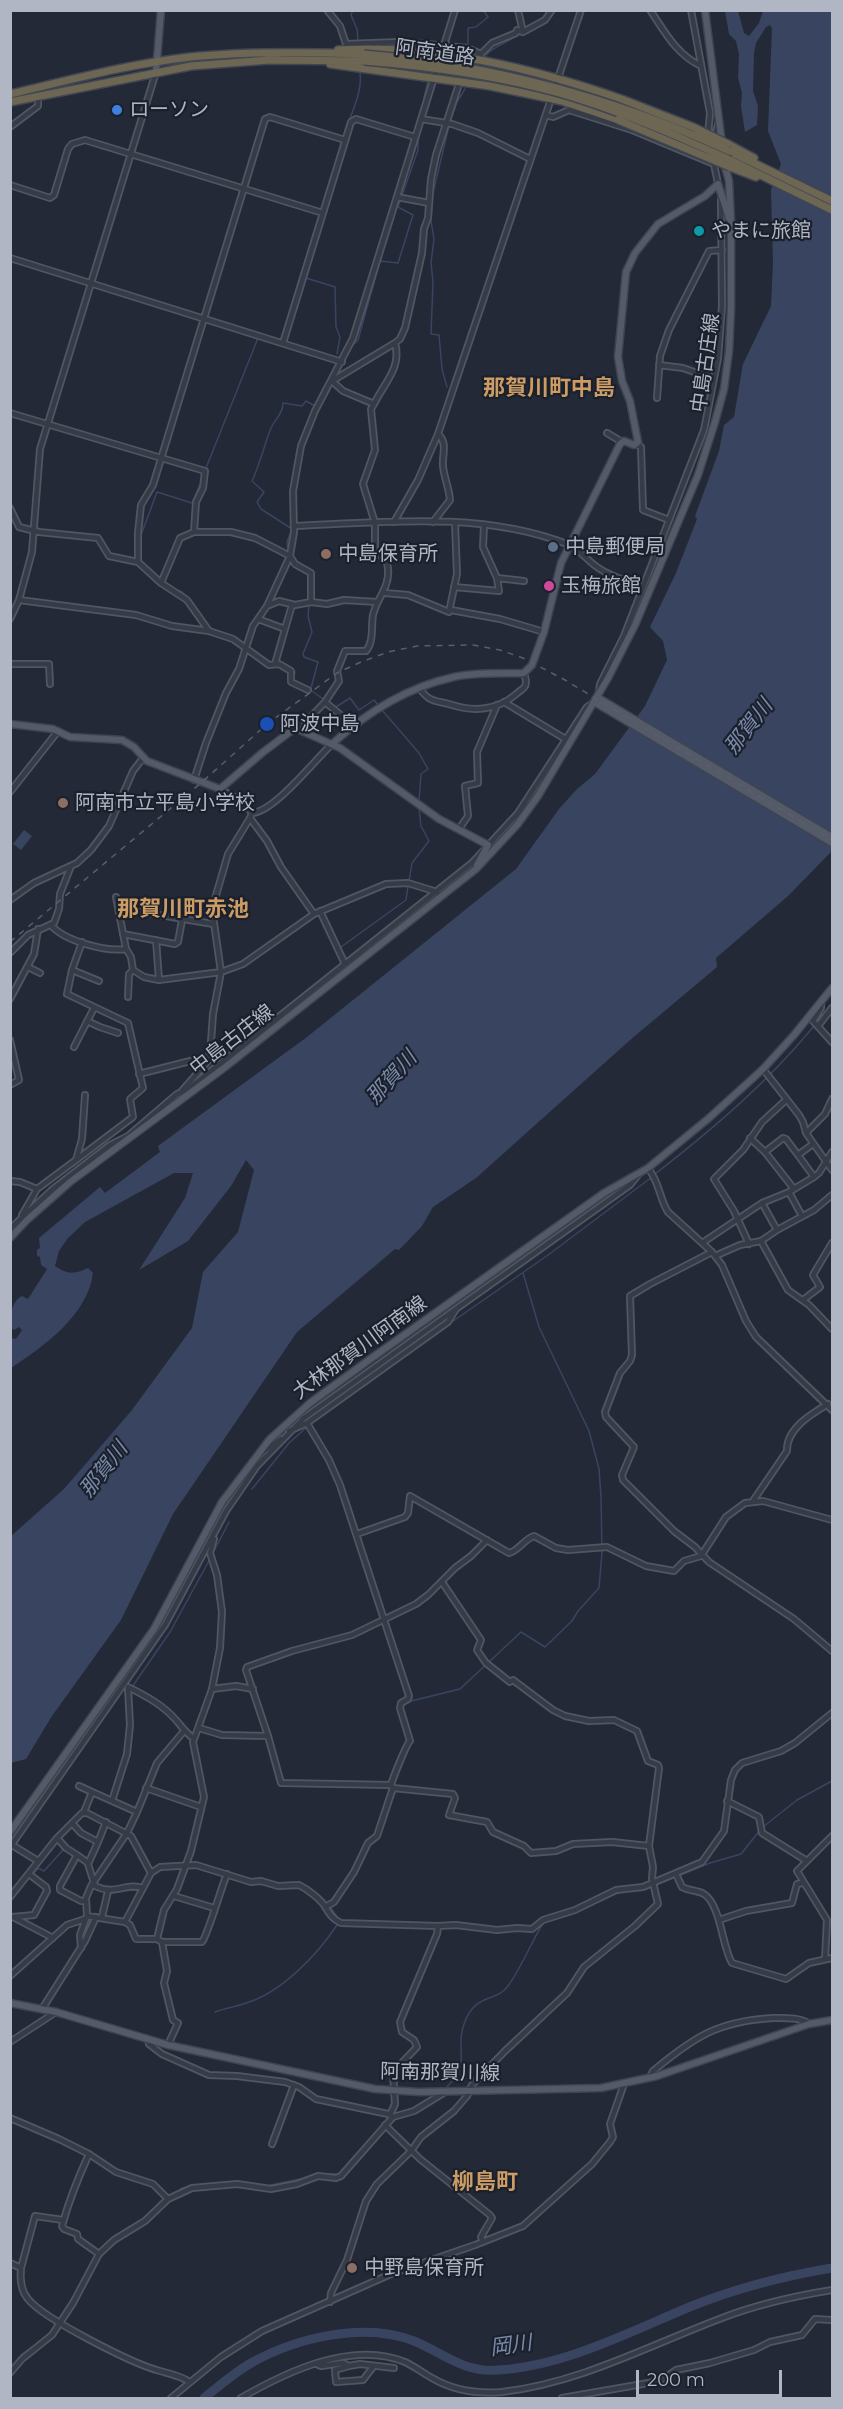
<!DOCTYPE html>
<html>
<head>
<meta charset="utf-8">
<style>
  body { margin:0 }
  #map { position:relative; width:843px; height:2409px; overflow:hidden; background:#232937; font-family:Montserrat,sans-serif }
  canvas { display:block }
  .frame { position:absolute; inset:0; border:12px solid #b1b6c4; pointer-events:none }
  .scale { position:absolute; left:636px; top:2370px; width:146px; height:27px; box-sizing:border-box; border:3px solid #b1b6c4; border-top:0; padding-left:8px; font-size:18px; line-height:21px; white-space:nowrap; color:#b1b6c4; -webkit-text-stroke:4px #1b212c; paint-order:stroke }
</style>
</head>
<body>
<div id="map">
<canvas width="843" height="2409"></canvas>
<div class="frame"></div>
<div class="scale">200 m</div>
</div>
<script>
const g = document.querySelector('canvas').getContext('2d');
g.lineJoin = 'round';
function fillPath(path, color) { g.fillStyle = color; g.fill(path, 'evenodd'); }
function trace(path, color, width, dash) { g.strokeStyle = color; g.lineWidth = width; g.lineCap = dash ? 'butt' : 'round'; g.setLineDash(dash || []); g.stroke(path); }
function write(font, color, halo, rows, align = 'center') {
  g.font = font + ' Montserrat,"Noto Sans JP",sans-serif'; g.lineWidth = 4.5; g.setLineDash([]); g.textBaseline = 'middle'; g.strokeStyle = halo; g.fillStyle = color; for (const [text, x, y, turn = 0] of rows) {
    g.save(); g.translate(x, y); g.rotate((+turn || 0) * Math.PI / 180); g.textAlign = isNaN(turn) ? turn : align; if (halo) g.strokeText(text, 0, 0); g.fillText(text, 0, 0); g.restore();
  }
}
fillPath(new Path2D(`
  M725 11H738L744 33 749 36 759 23 763 11H832V851L788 896 716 958 717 967 629 1041 476 1178 433 1207 422 1226 399 1250 395 1249 297 1332 173 1514 121 1620 52 1716 26 1759 11 1763V1536L64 1489 132 1410 192 1328 203 1272 238 1232 254 1170 246 1160 231 1186 188 1241 139 1270 185 1198 193 1173H174L85 1222 67 1239 59 1251 55 1266C68 1275 75 1274 88 1268L93 1273C88 1315 43 1347 11 1368V1338L16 1339 22 1330 19 1327 14 1330 11 1328C11 1315 10 1303 22 1296L28 1299 47 1269 41 1265 40 1257 37 1256V1250L40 1248 39 1238 100 1187 105 1193 160 1152 158 1146 307 1037 516 869 559 809 577 789 595 774 645 706 667 660 663 641 650 627 676 573 697 519 695 516 719 451 724 425 734 417 743 364 771 306 773 263 771 190 781 164 768 131 772 28 770 25 766 27 756 43 754 53 753 91 758 106 757 125 745 132 741 106 742 93 738 77 739 54 736 41 729 34Z
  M24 830 32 836 21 850 13 844Z`), '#394560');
trace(new Path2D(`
  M353 10 351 15 357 29 358 41
  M514 10 518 19
  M468 46V28L476 27 488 17 483 10
  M486 55C496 44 511 43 519 32
  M424 98 428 81
  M425 117 429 101
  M450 121 457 102 465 89
  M343 137C349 118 363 93 360 73
  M306 278 335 287 336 327 340 337 337 354
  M282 336 342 142
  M354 344 358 340 380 261 398 263 413 215 398 207 418 150V137L423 122
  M447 387 442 369 439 335 431 334 433 282 431 263 434 239 431 221 432 197 449 126
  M206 468 258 338
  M140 538 157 492 192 503 201 482
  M288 551 287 542 292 529 261 509 257 502 264 492 252 481C260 464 264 446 271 428 275 419 283 414 283 403L302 406 306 401 315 406
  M172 588 182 592 188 598
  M191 602 209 627
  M309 605 308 616 312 632 303 654 304 657 318 662 311 688
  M212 630 227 634 244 643
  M290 668 295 672 293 679
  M308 688 323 699
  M330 703 336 707 350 698 359 710 374 700 378 705
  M382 710 419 753 428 769 421 774 419 801
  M409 881 412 863 429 841 421 826 419 808
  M341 947 406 900 408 886
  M817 1022 832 1004
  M655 1174C713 1129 768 1082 814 1026
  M449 1324 548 1255 652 1177
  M252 1489 289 1443 307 1427
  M213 1553 229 1522
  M132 1687 170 1632 211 1557
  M402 1706 411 1701 460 1689 521 1632 545 1647 572 1621 578 1611 599 1588 602 1552 601 1497 599 1469 589 1431 539 1327 523 1273
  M400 1768 405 1753
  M378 1825 389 1793
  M763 1827 797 1800 832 1781
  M33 1874 38 1868 44 1871 63 1850
  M656 1885 710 1863 741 1854 760 1830
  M630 1891 652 1887
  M331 1908 340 1921
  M578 1911 620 1892
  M558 1918 573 1913
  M215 2012C225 2008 236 2007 246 2003 281 1993 318 1954 337 1925
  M446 2088C473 2061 454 2051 464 2024 475 1992 496 2003 508 1986 521 1968 530 1945 542 1925L547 1921
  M393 2114 417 2107
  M347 2165 390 2117
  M322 2174H340
  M231 2182 259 2185
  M266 2186 305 2178
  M161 2203 182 2188 199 2185
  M81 2284C97 2248 112 2237 145 2218
  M61 2317 77 2291
  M12 2368 22 2354 41 2341`), '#394560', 1.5);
trace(new Path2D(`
  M204 2398C219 2386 234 2373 251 2363 296 2338 364 2321 414 2341 443 2353 464 2373 498 2370 565 2366 631 2331 692 2306 737 2288 784 2276 832 2268`), '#394560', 9);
const minor = new Path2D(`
  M327 10 340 26 346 44 400 42 426 44V52
  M650 10C665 32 676 54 701 66
  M691 10 710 113 708 135
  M523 32 545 20 552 10
  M426 44 467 48 481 54 492 43 516 33 517 30 523 32 518 10
  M546 115 553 117 569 110 632 130 714 164
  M421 119 452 124 478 133 530 159
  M10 127 38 106V96
  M714 139 719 121
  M714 164 718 184
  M10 185 50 198 54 195 68 149 72 144 85 140 323 213
  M397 197 429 203
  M10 258 342 362
  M283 343 351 122 356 119 415 137
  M395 343C402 368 384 383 374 404L343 391 332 381 395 343 400 339 405 328 422 253 424 229 428 218 431 179 436 155 458 87
  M659 365 683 368 714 379
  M657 398 660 356 669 330 709 251 722 250
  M10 413 205 471 203 488 196 502 194 532
  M607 433 622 442
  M637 444 641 447 643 510 669 520
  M10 508 19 527 39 532 98 538 109 556 138 562 161 583 187 600 209 631
  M394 522 418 480 438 434 581 10
  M433 522 450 500C449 488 444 477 443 466 442 454 448 443 438 434
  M484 525 483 547 497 578 524 581
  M294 526C384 522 482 511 567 544 580 549 588 562 600 569 612 577 628 581 642 587
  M138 562V533L141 505 153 485 265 119 270 117 345 140
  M161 583 180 538 194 532H231L255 538 290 556 295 564 311 573V602
  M454 587 499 591 497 578
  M385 593 408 595 449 612 457 574 455 523
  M19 600 136 615 172 626 209 631 233 639 269 665 279 664 291 671V682L308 690
  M267 606 279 601 295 605 311 602 327 604 344 600 377 602
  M451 610 500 619 544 632
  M10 619 19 600 32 552 40 449 156 72
  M258 619 285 629 292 605
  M10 664H49L50 684
  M275 664 285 629
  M420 689C431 704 437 700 452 705 474 712 497 710 515 695 524 687 529 688 524 673
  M599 691 600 684 624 636 704 430 718 358 722 306 721 200
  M504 702 567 740
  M305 723 325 702
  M354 726 325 702 339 681 337 671 345 651H366C374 642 371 626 373 615 377 597 390 588 388 568 387 558 381 557 375 550V523L363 484 375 450 371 409 374 404
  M194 780 206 743 226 693 239 669 253 626 267 606 290 556 294 532 293 491 301 446 315 411 353 338 455 10
  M220 789C232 796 244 801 252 813L250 818 267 841 281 867 314 914
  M10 792 58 731
  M252 813C274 812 314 761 332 744
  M459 829 468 816 465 786 478 783 477 752 497 705
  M116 897 126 949 131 957 133 970 144 977 159 980
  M10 900 34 883 77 863 91 850 109 826 133 771 143 758
  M119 908 213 924
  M320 911 345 964
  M51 925C64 941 106 952 126 949
  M123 934 175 944 178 942 182 920
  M156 940 159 980 221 972 243 964 314 914 386 884 408 883 437 892
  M82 942 72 970 99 981
  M10 953 28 935 54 923 59 909 60 894 71 866
  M28 967 40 973
  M72 970 67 994 128 1023 143 1088 130 1099 133 1117 76 1160
  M128 997 129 974 133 970
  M10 999 34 954 38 929
  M821 1003V1008L813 1021 832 1042
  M87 1021 100 1027 118 1033
  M818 1026 832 1008
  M10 1040 19 1080 10 1085
  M74 1047 94 1008
  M763 1069 799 1115 803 1122 806 1133 832 1170
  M139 1074 210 1056
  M181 1092 208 1061 210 1056 213 1014 221 972 212 909 228 854 250 818
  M806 1133 825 1114 832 1099
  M750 1138 765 1152
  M813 1144 798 1155 814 1177
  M648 1168C660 1183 659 1198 668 1212L712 1252 722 1265 746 1321 756 1337 832 1410
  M10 1181 20 1182 37 1189
  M794 1189 765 1152 783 1138 786 1139 798 1155
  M789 1192 802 1216
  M762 1203 777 1230
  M22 1215 37 1189 76 1160 82 1139 85 1095
  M10 1229 53 1189 110 1145 128 1136 177 1094 187 1090 472 863 518 813 587 707 593 703
  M761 1241 788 1290 809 1305 832 1329
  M702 1243 762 1203 789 1192 814 1177 819 1173 832 1152
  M749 1244 734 1211 714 1179 743 1150 762 1122 786 1100
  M712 1252 650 1284 630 1296 632 1355 630 1361 620 1373 605 1412 606 1417 634 1447 622 1475 623 1480 674 1531 695 1547 709 1562 794 1619 832 1651
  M715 1256 740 1245 761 1241 777 1230 814 1210 832 1195
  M803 1300 820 1287 813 1275 832 1243
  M307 1423 329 1460 340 1485 409 1696 408 1699 401 1703 400 1708 410 1741C406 1745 393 1778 391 1785
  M289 1431 307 1423 448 1322 456 1309 630 1185 638 1175
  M261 1453 281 1439
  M753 1501 787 1451C786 1429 811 1414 828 1404
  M357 1534 405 1517 408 1513 410 1496 509 1553C519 1551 524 1539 534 1536L556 1548 568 1550 607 1547 646 1566 674 1571 684 1561 701 1556 726 1517 745 1503 763 1501 832 1520
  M128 1687C146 1696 163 1705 176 1720 182 1727 185 1732 193 1738
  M212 1689 236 1686 253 1689
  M199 1728 222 1735 268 1736
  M79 1786 92 1792
  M146 1788 201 1807
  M393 1788 391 1785 281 1783 268 1736 246 1670 247 1667 292 1651 352 1635 416 1604 428 1595 455 1568 471 1556 487 1540
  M112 1801 127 1754 130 1725 128 1688
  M727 1801 759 1817 762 1833 807 1861
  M84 1812 92 1792 137 1812 127 1833 91 1886 86 1898 87 1916
  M137 1812 157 1763 184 1731
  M72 1823 81 1833 98 1842 106 1822
  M57 1838 82 1813H87L131 1836 151 1873
  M98 1842 88 1864 95 1886C116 1896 125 1882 143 1888
  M12 1845 38 1861
  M10 1847 165 1625 226 1511 257 1466 304 1418 456 1309
  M676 1874 682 1887C689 1891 698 1890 704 1894 721 1905 722 1947 732 1963L786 1979 809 1963 832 1958
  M174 1896 214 1908
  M10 1897 57 1838 66 1848 77 1855
  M86 1901H81L60 1890V1886L77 1855 88 1863
  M325 1907 334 1902 354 1872 368 1843 377 1836 393 1788 453 1794 455 1798 449 1815 487 1822 493 1832 524 1846 531 1853 556 1851 573 1844 612 1842 649 1846
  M13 1917 34 1915 47 1891 46 1887 29 1874
  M13 1917 53 1938
  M102 1917 108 1891
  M719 1920 746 1911 792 1903 797 1884 803 1883
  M125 1922 151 1873 160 1867 196 1865 251 1882 261 1881 278 1886 299 1885C307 1889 319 1898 324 1905 329 1913 331 1918 341 1923L438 1926 456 1925 497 1930 517 1928 532 1929 543 1920 575 1910 616 1890 643 1887 702 1862 724 1831 731 1780 735 1770 742 1763 781 1751 795 1743 832 1713
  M157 1939 164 1910 177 1889 191 1851 204 1797 193 1742 212 1689 220 1648 222 1612 217 1575 210 1553 214 1539
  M162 1942 167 1971 164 1983 173 2020 178 2023 168 2045
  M81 1948 80 1935 87 1916 125 1922 130 1925 136 1939H157L162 1942H202C207 1937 222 1885 227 1874
  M825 1959 827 1920 797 1871 832 1836
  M10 1976 67 1925 85 1919
  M42 2009 85 1941 96 1917
  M148 2040 149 2044 162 2054 209 2075 237 2076 285 2082 299 2087 316 2099 388 2114 393 2117
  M10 2042 56 2012
  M650 2077 653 2071C694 2037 718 2021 773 2018 784 2018 801 2017 809 2024
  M390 2115 395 2104 393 2072 417 2047 414 2040 402 2032 400 2022 437 1934 438 1926
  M10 2118 59 2139 89 2154 116 2172 153 2184 168 2199
  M385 2125 420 2159 490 2215 492 2218 481 2237 483 2242
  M272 2144 294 2085
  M89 2154C78 2178 69 2200 62 2226L64 2229 77 2234 78 2239 99 2254
  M63 2220 35 2216 21 2268C20 2278 21 2291 28 2299 44 2319 133 2364 160 2371 171 2374 181 2376 190 2382
  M10 2263 21 2268
  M330 2302 331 2293 347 2260 366 2201 377 2184 411 2151 421 2137 454 2111 467 2096 472 2085 505 2051 567 1993 584 1967 635 1926 658 1904 652 1878 653 1867 649 1846 659 1768 658 1765 648 1761 637 1731 614 1720 589 1721 565 1716 553 1710 513 1680 510 1682 486 1663 477 1650 481 1640 442 1582
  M316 2364 321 2366 343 2363 349 2366 360 2364 394 2368
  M349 2366 335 2370 336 2382 363 2380 373 2367
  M10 2373 22 2359 52 2335 73 2303 99 2254 114 2240 145 2221 168 2199 192 2188 237 2184 271 2189 297 2184 318 2176 336 2178 341 2176 393 2117 414 2111 445 2092
  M171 2398 221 2357 262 2331 391 2274 475 2245 523 2226 592 2164 610 2142 613 2137 610 2124 624 2084
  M241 2398C286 2372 352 2340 405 2362 414 2366 423 2373 432 2378 454 2391 477 2394 502 2392 580 2383 650 2345 722 2318 758 2304 795 2296 832 2290
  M562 2398 660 2381 676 2370 710 2363 754 2350 770 2342 802 2335 815 2319 832 2320`);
const major = new Path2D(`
  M705 10 722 144
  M156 72 161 10
  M597 697 832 837
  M594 702 832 843
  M10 724 53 729 70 737 122 740 134 747 147 761 220 789 262 753 295 728 340 748 439 819 488 845 477 865
  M332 744C366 713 408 687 454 677 476 672 501 674 524 673L532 665 544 632 561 563 620 444 624 441 634 445 638 442 630 401 622 381 618 357 626 272 635 253 658 224 705 196 718 184 729 218
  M10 1238 28 1219 70 1182 224 1068 476 869 517 825 538 796 608 678 635 625 698 475 715 422 724 389 729 351 731 308V222L729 181 724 163
  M10 1832 154 1629 222 1502 270 1439 310 1403 369 1360 604 1193 648 1168 709 1118 763 1069 794 1035 832 988
  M10 2003 56 2012 168 2045 375 2089 419 2092 601 2088 657 2076 809 2024 832 2020`);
const highway = new Path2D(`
  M338 50C435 44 533 68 624 100
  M330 64 490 86 562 101 618 120
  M10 94C70 80 129 64 190 57 247 51 306 52 364 54
  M10 102 191 66 269 60 364 61
  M728 144 754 158
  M729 151 832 201
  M730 160 832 210
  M730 167 756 177`);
trace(minor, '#515663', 8);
trace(major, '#3f4451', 9);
trace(highway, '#414653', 10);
trace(minor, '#363b48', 4.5);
trace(major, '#545a68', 6);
trace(highway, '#6d6653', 7);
trace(new Path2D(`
  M10 942 201 783 267 724 337 673 361 662 388 652 417 646 473 645 500 650 523 658 565 680 832 840`), '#585f6f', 1.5, [6, 6]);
const highwayBridge = new Path2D(`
  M364 54C491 65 612 97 729 151
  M364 61C429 66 495 75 559 93 618 110 674 134 730 160
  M624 100 693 127 728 144
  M618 120 730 167`);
trace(highwayBridge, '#414653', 10, []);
trace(highwayBridge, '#6d6653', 7);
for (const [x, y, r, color] of [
  [117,110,6,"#3f7fe0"],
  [699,231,6,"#0f9aa8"],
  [553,547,6,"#5c6f8a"],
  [326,554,6,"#8d6e63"],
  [549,586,6,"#d1479c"],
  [267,724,8,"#1a4fb4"],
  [63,803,6,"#8d6e63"],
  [352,2268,6,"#8d6e63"]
]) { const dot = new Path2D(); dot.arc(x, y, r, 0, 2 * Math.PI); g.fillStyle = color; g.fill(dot); trace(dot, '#1b212c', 2); }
write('20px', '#b1b6c4', '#1b212c', [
  ["阿南道路",435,53,8],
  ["中島古庄線",706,363,-82],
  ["中島古庄線",232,1040,-38],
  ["大林那賀川阿南線",360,1348,-36],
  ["阿南那賀川線",440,2073,1]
]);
write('20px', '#b1b6c4', '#1b212c', [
  ["ローソン",129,110],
  ["やまに旅館",711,231],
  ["中島郵便局",565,547],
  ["中島保育所",338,554],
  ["玉梅旅館",561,586],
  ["阿波中島",280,724],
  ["阿南市立平島小学校",75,803],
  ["中野島保育所",364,2268]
], 'left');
write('italic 21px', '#7b8aaa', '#1b212c', [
  ["那賀川",749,727,-52],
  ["那賀川",392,1078,-48],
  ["那賀川",104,1470,-52],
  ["岡川",511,2346,-8]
]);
write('bold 22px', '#cc9c64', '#1b212c', [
  ["那賀川町中島",549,389],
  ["那賀川町赤池",183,910],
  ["柳島町",485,2183]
]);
</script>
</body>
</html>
